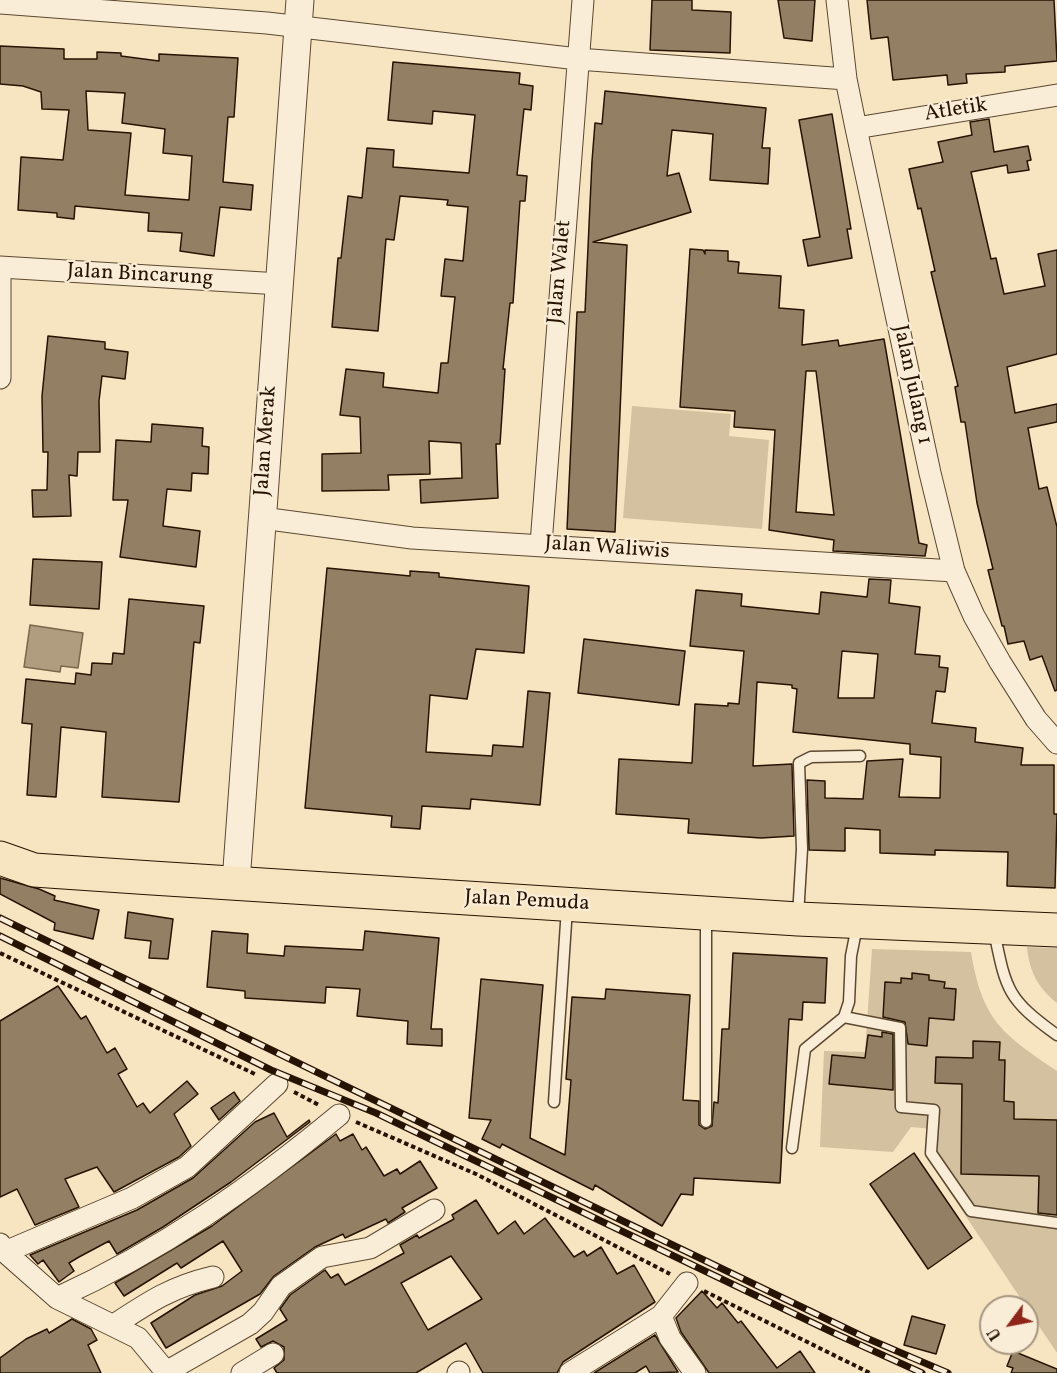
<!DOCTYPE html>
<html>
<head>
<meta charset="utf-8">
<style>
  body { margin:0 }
  #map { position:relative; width:1057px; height:1373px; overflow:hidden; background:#f7e4c1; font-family:Vollkorn,serif }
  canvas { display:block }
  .north { position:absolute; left:979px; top:1295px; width:60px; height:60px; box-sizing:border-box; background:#faedd7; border:2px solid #a69681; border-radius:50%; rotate:238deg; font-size:16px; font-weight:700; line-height:24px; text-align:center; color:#271400 }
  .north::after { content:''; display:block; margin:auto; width:21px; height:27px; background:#8f2418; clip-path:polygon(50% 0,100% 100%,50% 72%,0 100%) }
</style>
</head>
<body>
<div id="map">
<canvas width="1057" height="1373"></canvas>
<div class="north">U</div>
</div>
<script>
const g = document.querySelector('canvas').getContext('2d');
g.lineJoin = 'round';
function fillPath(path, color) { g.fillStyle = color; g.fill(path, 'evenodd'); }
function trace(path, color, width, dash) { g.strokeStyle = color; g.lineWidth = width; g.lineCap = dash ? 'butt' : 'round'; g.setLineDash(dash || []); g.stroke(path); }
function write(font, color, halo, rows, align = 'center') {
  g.font = font + ' Vollkorn,serif'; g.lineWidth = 4.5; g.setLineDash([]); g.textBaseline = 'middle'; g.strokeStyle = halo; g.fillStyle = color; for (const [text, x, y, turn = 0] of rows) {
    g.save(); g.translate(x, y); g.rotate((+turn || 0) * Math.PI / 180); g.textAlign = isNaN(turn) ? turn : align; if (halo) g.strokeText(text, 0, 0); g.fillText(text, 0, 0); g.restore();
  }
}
fillPath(new Path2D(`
  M632 406 731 414 729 436 769 440 762 529 623 518Z
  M1027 947 1057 948V1003C1038 988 1029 971 1027 947Z
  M872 949 971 952C982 1020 1002 1034 1057 1071V1353L929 1161 933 1129 911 1127 893 1152 820 1147 824 1051 865 1052Z`), '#d4c1a0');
const water = new Path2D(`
  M30 625 83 633 78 668 61 666 60 672 24 667Z`);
fillPath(water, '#b09d7f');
trace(water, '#79664c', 1.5);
const building = new Path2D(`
  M652 0H692V10L731 12 730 53 650 50Z
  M778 0H815L812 41 784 38Z
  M867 0H1054L1057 61 1005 66V72L966 74 967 83 948 85 947 75 893 80 888 37 871 39Z
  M0 46 64 49V59H97V52L121 53V56L159 61V54L238 58 234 117H228L223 182 253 185 251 210 220 207 214 256 180 251 182 233 148 231 149 213 75 206 74 219 57 217V213L18 210 21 157 63 160 69 110 42 109 41 92 23 86 0 84ZM86 91 125 93 122 123 165 129 163 153 192 156 189 200 125 195 131 133 88 130Z
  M393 62 520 73 519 84 533 86 531 110 524 109 517 175 527 176 525 201H520L513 303H510L503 369H505L500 444H496L498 498 421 503 420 480 462 478 461 443 429 441 430 474 388 475 389 490 322 491V454L361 453 360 417 340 415 346 369 384 373 383 387 438 393 441 363H448L455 297 441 296 445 259 463 261 468 207 447 205 448 200 400 196 394 240 386 239 378 331 332 327 338 258H341L348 196 362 198 367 148 394 150 393 167 469 173 475 115 433 111 432 124 388 120Z
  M605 91 766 108 762 148H770L768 184 710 180 713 134 672 130 667 176 679 173 691 212 593 242 627 245 615 532 567 529 577 312H585L592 161 595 123 602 124Z
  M832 114 851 229H847L852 258 808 266 803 240 820 237 799 120Z
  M989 119 994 152 1028 146 1031 160 1027 161 1029 170 1008 173 1007 165 971 172 991 259 996 258 1004 294 1045 286 1038 254 1057 250V354L1007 367 1015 413 1057 404V422L1028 428 1039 489 1047 487 1057 527V690L1055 691 1042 656 1030 660 1024 641 1008 644 1004 626H1002L988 570 993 569 977 503 965 422H961L955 387 958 386 931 272 935 271 921 208 918 209 909 169 943 162 938 142 972 135 970 122Z
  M690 249 703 250 705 254V250L728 251V261L739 262 738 273 781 276 779 308 804 310 802 345 838 340 839 346 884 339 919 543 927 545 925 556 833 551 834 540 769 530 775 430 734 427 735 411 680 407ZM806 371H816L834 515 796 512Z
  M48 336 105 342V349L128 352 125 379 102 376 99 401 100 452H78L77 476 69 475 71 516 33 517 32 490H47L48 452H43L42 396Z
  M152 424 203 428 202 446 209 447 208 474 192 473 191 491 167 489 163 526 200 531 196 567 120 557 128 500H113L116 440 151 442Z
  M33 559 102 562 99 609 30 605Z
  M327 568 410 576V571L439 573V577L529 586 524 653 476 649 467 699 430 695 426 752 492 756 493 745 523 747 528 691 550 693 540 805 471 799 470 809 422 806 420 829 391 827 392 816 305 808Z
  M869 579 891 580 889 603 920 607 915 654 940 656 939 667 948 668 945 692 936 691 932 723 976 728 975 742 1023 748 1021 765H1054V814H1057L1055 888 1007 886 1008 852 935 850V855L880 853V830L845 828V851L809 850 807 780 825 781V798L863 799 867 761 903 759 899 797 940 798 941 757 910 754V744L793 732 797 689 792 688V685L757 682 753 766 792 764 794 836 761 838 688 833 689 819 616 814 619 759 692 763 695 704 728 706V703L739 704 744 651 690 646 696 590 742 594 741 606 819 614 821 592 867 597ZM842 651 878 654 874 698H838Z
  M129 599 204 606 200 643 194 642 179 802 102 797 106 732 61 727 56 797 27 795 32 724 22 723 26 679 75 684 76 673 91 675 92 663 112 664 113 653 124 654Z
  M584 639 685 651 679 705 578 693Z
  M0 878 39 889 55 896 54 900 99 910 93 939 54 930 55 923 0 894Z
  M128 912 173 919 168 959 149 958 151 941 125 938Z
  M212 931 248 934 247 953 284 956 285 946 363 950 365 931 439 938 431 1029H442V1046L407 1044 408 1021 357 1016 360 989 326 987 325 1003 245 998V991L207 987Z
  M733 953 827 958 825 1003 803 1002 802 1020 789 1019 780 1183 694 1178 693 1195 681 1194 662 1226 595 1185 593 1190 502 1144 500 1148 482 1139 491 1120 469 1118 481 979 543 985 530 1138 565 1155 571 1080 566 1079 572 997 605 999 606 989 690 995 683 1100 699 1101V1125L705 1129 712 1126 714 1102 718 1103 722 1029H729Z
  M912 973 929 975V980L945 982 944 988 956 989 954 1020 929 1018 927 1046 908 1044 905 1022 883 1017 885 982 901 983V978L912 979Z
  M58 986 81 1019 86 1016 107 1053 115 1048 127 1069 118 1074 137 1107 143 1103 150 1113 187 1081 198 1094 174 1114 191 1146 179 1157 114 1192 97 1167 65 1179 79 1207 35 1225 17 1189 0 1197V1021Z
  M882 1032 893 1034V1090L829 1084 832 1055 865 1058 868 1035 882 1037Z
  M973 1041 1000 1042 999 1060H1005L1004 1101 1014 1102V1119L1057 1120V1215L1038 1213 1039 1176 961 1174 962 1084 935 1083 936 1057 973 1058Z
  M234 1092 240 1101 219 1120 211 1108Z
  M274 1113 287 1137 309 1120 310 1122 231 1182 163 1227 117 1254 109 1241 79 1257 69 1263 74 1271 59 1282 43 1260 38 1264 30 1255 137 1210 193 1178 255 1122Z
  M336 1134 340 1141 353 1134 362 1150 366 1147 384 1176 397 1169 400 1174 420 1161 437 1188 402 1208 405 1212 388 1223 386 1219 345 1238 343 1234 315 1247 274 1276 260 1294 166 1348 151 1323 195 1295 222 1286 242 1271 223 1241 181 1268 177 1263 124 1296 115 1283 212 1226Z
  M914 1153 972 1238 928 1269 870 1184Z
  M476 1200 498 1234 515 1221 524 1234 545 1218 574 1257 584 1251 587 1256 601 1247 617 1274 634 1265 655 1302 563 1362 557 1373H483L466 1343 416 1373H277L274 1368 284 1360V1347L273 1341 261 1347 256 1339 287 1320 280 1309 290 1295 325 1270 331 1278 338 1274 345 1285 404 1253 400 1245 417 1235 419 1238 454 1219 452 1215ZM451 1256 482 1299 428 1330 401 1283Z
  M702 1291 717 1308 722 1303 738 1323 741 1321 777 1368 800 1351 815 1373H709L681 1332 676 1318Z
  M912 1316 945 1325 936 1354 904 1345Z
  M72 1319 91 1329 97 1340 88 1345 101 1373H0V1358L26 1339 47 1329 49 1333Z
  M655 1335 678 1372 650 1373 646 1366 635 1373H594Z
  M1013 1351 1057 1369V1373H1011L1013 1368 1007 1366Z`);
fillPath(building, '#938064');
trace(building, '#271400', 1.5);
const service = new Path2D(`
  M798 916 802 849 799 763 811 757 860 756
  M706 918V1122
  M994 931C1006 990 1007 999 1057 1035
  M844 1017 900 1028 901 1107 934 1110 931 1153 971 1211 1057 1223
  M554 1102 567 908
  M792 1148 805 1049 844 1017 849 1002 851 956 857 926`);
const minor = new Path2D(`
  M837 0 846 79 856 128 930 473 954 571 974 616 1000 662 1036 719 1057 743
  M0 3 267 23 578 59 846 79
  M856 128 1057 95
  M0 267 280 284
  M0 270V378
  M262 518 412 538 954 571
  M541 544 583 0
  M0 1244 5 1252 57 1298 138 1338 167 1373
  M5 1252 132 1198 187 1167 277 1084
  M57 1298C162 1250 251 1188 339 1115
  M661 1316 670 1338 695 1373
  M114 1325C149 1302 171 1287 213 1277
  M166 1372 250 1324 263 1312 281 1286 322 1257 370 1248 434 1210
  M242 1373 273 1354
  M458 1373 459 1372
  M570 1373 661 1316 687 1283`);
const tertiary = new Path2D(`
  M236 882 300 0`);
const primary = new Path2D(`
  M0 858 34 870 152 878 798 919 1057 930`);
trace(service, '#5b4830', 13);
trace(minor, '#5b4830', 23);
trace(tertiary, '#5b4830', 29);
trace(primary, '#271400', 35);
trace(new Path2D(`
  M0 953 257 1075
  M294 1092 319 1105
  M356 1122 476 1174 670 1274
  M704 1291 870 1373`), '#271400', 4, [4.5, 3]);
trace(service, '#faedd7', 10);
trace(minor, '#faedd7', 21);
trace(tertiary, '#faedd7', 27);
trace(primary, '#f7e4c1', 33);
const rail = new Path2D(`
  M0 918 627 1223 864 1337 948 1373
  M0 936 271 1070 376 1113 834 1333 922 1373`);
trace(rail, '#271400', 7);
trace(rail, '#faedd7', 4.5, [14]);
write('21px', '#271400', '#faedd7', [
  ["Atletik",956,111,-9],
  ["Jalan Walet",561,272,-85],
  ["Jalan Bincarung",140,276,3],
  ["Jalan Julang 1",911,385,78],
  ["Jalan Merak",267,441,-86],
  ["Jalan Waliwis",607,549,4],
  ["Jalan Pemuda",527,902,3]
]);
</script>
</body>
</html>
